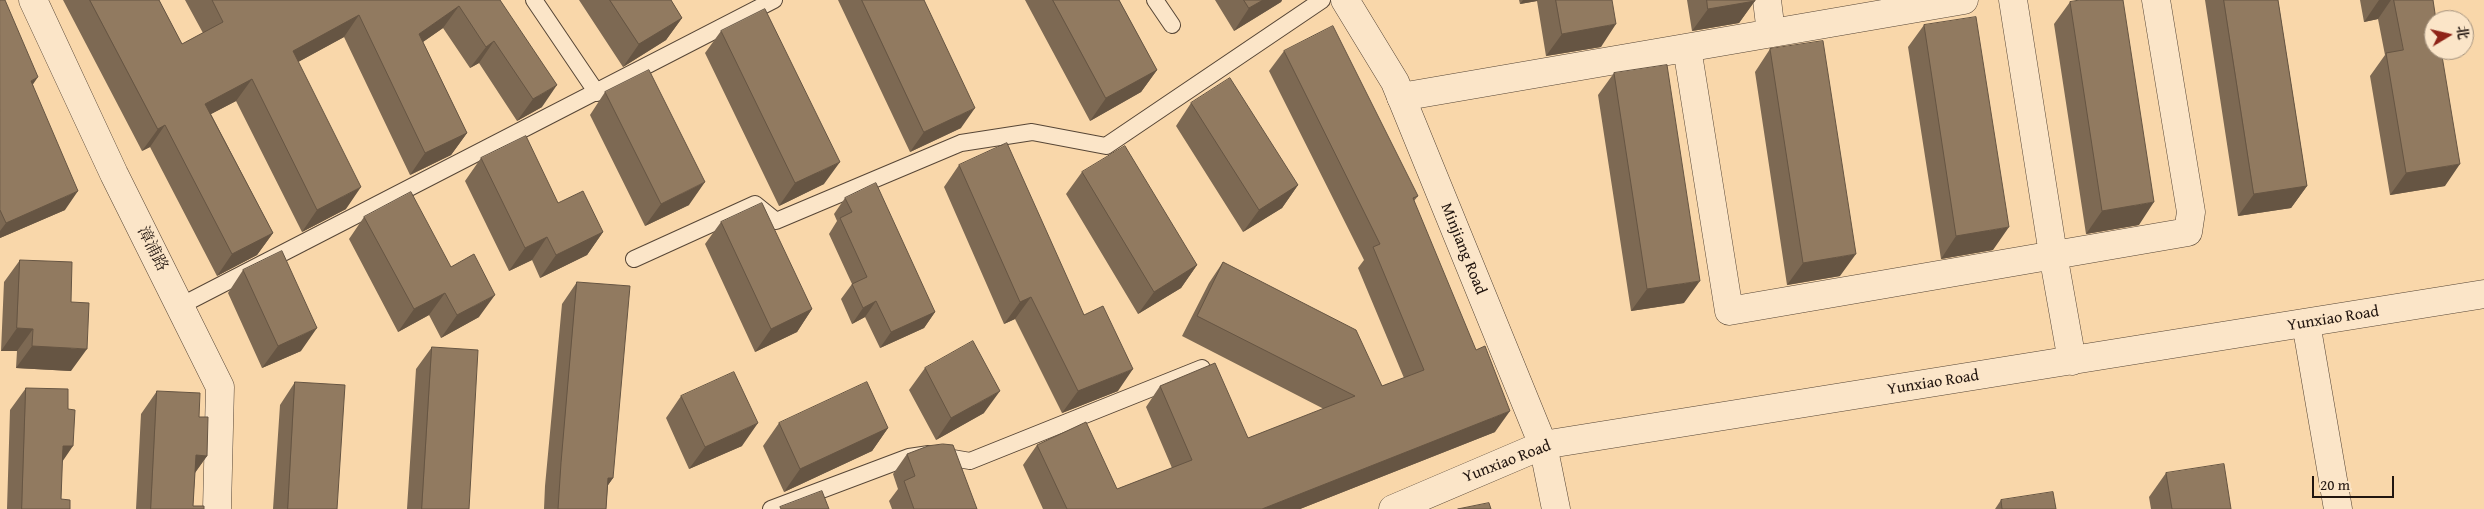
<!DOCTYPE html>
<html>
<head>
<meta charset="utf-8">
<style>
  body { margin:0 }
  #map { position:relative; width:2484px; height:509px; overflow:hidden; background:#f9d7aa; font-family:"Gentium Book Plus","Noto Serif SC",serif }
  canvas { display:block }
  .north { position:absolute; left:2424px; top:10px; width:50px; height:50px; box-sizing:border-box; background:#fbe5c8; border:1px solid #a4927e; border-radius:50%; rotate:81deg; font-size:14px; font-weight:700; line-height:20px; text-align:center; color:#21150f }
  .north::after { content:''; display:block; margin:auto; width:18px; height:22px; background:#8f2418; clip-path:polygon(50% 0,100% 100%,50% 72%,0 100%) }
  .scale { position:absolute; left:2312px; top:476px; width:82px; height:22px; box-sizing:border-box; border:2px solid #21150f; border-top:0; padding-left:6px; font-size:15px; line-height:18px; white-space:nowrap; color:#21150f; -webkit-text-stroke:4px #fbe5c8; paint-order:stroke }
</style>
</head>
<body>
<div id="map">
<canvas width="2484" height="509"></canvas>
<div class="north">北</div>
<div class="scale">20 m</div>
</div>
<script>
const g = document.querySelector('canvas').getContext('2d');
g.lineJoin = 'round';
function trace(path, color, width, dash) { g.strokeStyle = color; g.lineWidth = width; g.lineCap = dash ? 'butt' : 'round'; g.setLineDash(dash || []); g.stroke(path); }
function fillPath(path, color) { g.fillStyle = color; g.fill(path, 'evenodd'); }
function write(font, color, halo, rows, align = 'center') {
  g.font = font + ' "Gentium Book Plus","Noto Serif SC",serif'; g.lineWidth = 4.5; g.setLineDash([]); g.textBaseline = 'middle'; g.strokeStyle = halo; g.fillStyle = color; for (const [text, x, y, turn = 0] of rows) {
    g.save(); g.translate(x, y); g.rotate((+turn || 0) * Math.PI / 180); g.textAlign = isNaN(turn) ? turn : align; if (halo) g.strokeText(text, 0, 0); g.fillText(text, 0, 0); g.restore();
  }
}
const service = new Path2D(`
  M534 0 597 93
  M1155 0 1172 25
  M634 259 755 204 776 221 961 143 1032 132 1106 146 1322 0
  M180 306 774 0
  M771 509 909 457 929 454 970 461 1202 368`);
const minor = new Path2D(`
  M33 0 114 174 220 387 217 509
  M1767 0 1771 33
  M2013 0 2053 254 2072 361
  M1687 48 1729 311 2188 232 2191 212 2156 0
  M1401 97 1964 0
  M2306 323 2338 509
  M1393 509 1543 445 2484 294`);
const tertiary = new Path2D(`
  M1345 0 1395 82 1543 445 1556 509`);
trace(service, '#574636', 18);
trace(minor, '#574636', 29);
trace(tertiary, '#574636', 29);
trace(service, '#fbe5c8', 16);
trace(minor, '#fbe5c8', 28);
trace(tertiary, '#fbe5c8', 28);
fillPath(new Path2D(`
  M0 0 33 85 65 210 0 238Z
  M63 0H159L182 44 203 33 185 0H500L542 107 517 121 479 63 470 68 443 28 423 42 467 133 451 155 410 175 344 37 298 62 346 209 302 232 236 101 211 114 273 233 257 255 217 276 150 147 142 151Z
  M579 0H671L682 18 666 40 623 67Z
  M838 0H924L961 128 910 152Z
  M1025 0H1119L1157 70 1141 92 1090 121Z
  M1215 0H1282L1281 2 1234 31Z
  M1519 0H1612L1601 47 1546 56 1537 1 1520 4Z
  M1687 0H1755L1739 23 1692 31Z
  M2205 0H2278L2307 186 2291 208 2238 216Z
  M2360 0H2433L2445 186 2390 195 2370 76 2385 55 2378 19 2364 22Z
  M2070 2 2139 225 2086 234 2054 24Z
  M1924 25 1993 250 1941 259 1908 47Z
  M721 31 824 184 779 206 705 53Z
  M1770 49 1840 276 1787 285 1755 72Z
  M1284 51 1418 196 1414 201 1495 432 1300 509H1043L1023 465 1037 445 1117 489 1172 468 1146 407 1160 386 1248 438 1324 409 1182 336 1209 283 1223 262 1382 386 1404 378 1358 268 1364 260 1269 71Z
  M1614 73 1684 303 1631 311 1598 95Z
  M605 92 689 205 645 226 590 115Z
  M1191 103 1298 185 1282 208 1243 232 1176 126Z
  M481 158 558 203 603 232 587 255 540 278 532 260 509 271 465 181Z
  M959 165 1084 315 1118 391 1062 413 1015 319 1004 324 944 187Z
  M1082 172 1197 265 1181 288 1138 314 1066 194Z
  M845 198 935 312 924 328 880 348 865 317 852 324 841 299 852 284 829 234 837 221 834 214Z
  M364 217 451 267 479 317 441 338 429 315 398 332 349 239Z
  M721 222 812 309 797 332 755 352 705 244Z
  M20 260 71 302V371L16 368 17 351H1L4 282Z
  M243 270 301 351 262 368 228 293Z
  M577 282 613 478 608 485 606 509H544L545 486 562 304Z
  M432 347 469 509H407L416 369Z
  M925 368 984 413 936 440 909 390Z
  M295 382 337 509H273L280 405Z
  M26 388 62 462 61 499 70 509H7L10 410Z
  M157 391 199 417 207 456 195 473 193 506 204 509H136L141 414Z
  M681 396 742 446 689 469 666 418Z
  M779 423 888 428 872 451 784 492 763 446Z
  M907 454 977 509H892L889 501 898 489 893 474Z
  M2166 473 2231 509H2151L2149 497Z
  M2001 500 2056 509H1995Z`), '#7d6953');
fillPath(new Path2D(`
  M1263 0H1282L1281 2 1234 31 1249 8Z
  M1523 0H1538L1537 1 1520 4Z
  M2379 0H2391L2378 19 2364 22Z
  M1755 1 1739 23 1692 31 1708 9Z
  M459 6 443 28 404 55 419 34Z
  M359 15 344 37 278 73 293 51Z
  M682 18 666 40 623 67 639 44Z
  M1616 24 1601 47 1546 56 1562 34Z
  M494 41 479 63 470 68 486 47Z
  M1157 70 1141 92 1090 121 1106 98Z
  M38 77 25 96 31 81Z
  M252 79 236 101 190 125 205 104Z
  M557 85 542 107 517 121 533 99Z
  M975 108 961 128 910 152 924 132Z
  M165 125 150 147 142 151 158 129Z
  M467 133 451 155 410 175 425 153Z
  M840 162 824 184 779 206 795 183Z
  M2460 164 2445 186 2390 195 2406 173Z
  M705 182 689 205 645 226 661 204Z
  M1298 185 1282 208 1243 232 1259 210Z
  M2307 186 2291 208 2238 216 2254 194Z
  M361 187 346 209 302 232 317 210Z
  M78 191 65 210 0 238V231L6 223Z
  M2154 202 2139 225 2086 234 2102 211Z
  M2009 227 1993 250 1941 259 1956 236Z
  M603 232 587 255 540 278 556 255Z
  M273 233 257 255 217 276 232 254Z
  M547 237 532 260 509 271 525 248Z
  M1856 254 1840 276 1787 285 1803 263Z
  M1197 265 1181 288 1138 314 1154 292Z
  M1700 281 1684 303 1631 311 1647 289Z
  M445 293 429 315 398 332 414 309Z
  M495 295 479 317 441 338 457 315Z
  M1031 297 1015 319 1004 324 1020 302Z
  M876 301 865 317 852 324 863 308Z
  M812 309 797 332 755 352 771 329Z
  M935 312 924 328 880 348 891 332Z
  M17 328 33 329 17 351H1Z
  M317 328 301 351 262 368 278 346Z
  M32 346 87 349 71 371 16 368Z
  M1133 369 1118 391 1062 413 1078 391Z
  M1000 391 984 413 936 440 951 418Z
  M1510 411 1495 432 1300 509H1262Z
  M758 423 742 446 689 469 705 447Z
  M888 428 872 451 784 492 800 469Z
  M63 446H73L58 468Z
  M196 455 207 456 191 478Z
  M608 478H613L597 501Z`), '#665543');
const building = new Path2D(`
  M0 0H5L38 77 31 81 78 191 6 223 0 210Z
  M90 0H159L182 44 223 22 212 0H500L557 85 533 99 494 41 486 47 459 6 419 34 467 133 425 153 359 15 293 51 361 187 317 210 252 79 205 104 273 233 232 254 165 125 158 129Z
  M610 0H671L682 18 639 44Z
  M862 0H924L975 108 924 132Z
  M1053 0H1119L1157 70 1106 98Z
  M1244 0H1263L1249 8Z
  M1556 0H1612L1616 24 1562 34Z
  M1707 0H1755V1L1708 9Z
  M2080 0H2123L2154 202 2102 211 2070 2Z
  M2224 0H2278L2307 186 2254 194Z
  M2394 0H2433L2436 20H2434V50H2441L2460 164 2406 173 2386 53 2403 50Z
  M765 9 840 162 795 183 721 31Z
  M1976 17 2009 227 1956 236 1924 25Z
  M1333 26 1418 196 1413 198 1476 350 1485 346 1510 411 1262 509H1067L1037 445 1086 422 1117 489 1192 460 1160 386 1215 363 1248 438 1355 396 1197 316 1223 262 1356 330 1382 386 1424 370 1373 247 1380 244 1284 51Z
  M1823 41 1856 254 1803 263 1770 49Z
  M1667 65 1700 281 1647 289 1614 73Z
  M649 70 705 182 661 204 605 92Z
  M1230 78 1298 185 1259 210 1191 103Z
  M526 136 558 203 583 191 603 232 556 255 547 237 525 248 481 158Z
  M1007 143 1084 315 1103 306 1133 369 1078 391 1031 297 1020 302 959 165Z
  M1125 146 1197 265 1154 292 1082 172Z
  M876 183 935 312 891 332 876 301 863 308 852 284 867 277 840 218 852 212 845 198Z
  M411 192 451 267 474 254 495 295 457 315 445 293 414 309 364 217Z
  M762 203 812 309 771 329 721 222Z
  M282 251 317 328 278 346 243 270Z
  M20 260 72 262 71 302 89 303 87 349 32 346 33 329 17 328Z
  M577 282 630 286 613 478H608L606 509H558L561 463Z
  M973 341 1000 391 951 418 925 368Z
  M432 347 478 350 469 509H422Z
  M734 372 758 423 705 447 681 396Z
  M295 382 345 385 337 509H288Z
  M867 382 888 428 800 469 779 423Z
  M26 388 68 389V409L75 410 73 446H63L61 499 70 500V509H22Z
  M157 391 200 393 199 417H208L207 456 196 455 193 506H204V509H151Z
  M943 444 953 445 977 509H914L904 481 915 476 907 454 928 446Z
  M2224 464 2231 509H2172L2166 473Z
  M822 491 829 509H781L780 507Z
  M2053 492 2056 509H2002L2001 500Z
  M1489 503 1491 509H1458Z`);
fillPath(building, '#917a60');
trace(building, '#665543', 1);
write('16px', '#21150f', '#fbe5c8', [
  ["漳浦路",152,249,63],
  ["Minjiang Road",1463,249,68],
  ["Yunxiao Road",2333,319,-9],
  ["Yunxiao Road",1933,383,-9],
  ["Yunxiao Road",1507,462,-21]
]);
</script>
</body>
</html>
